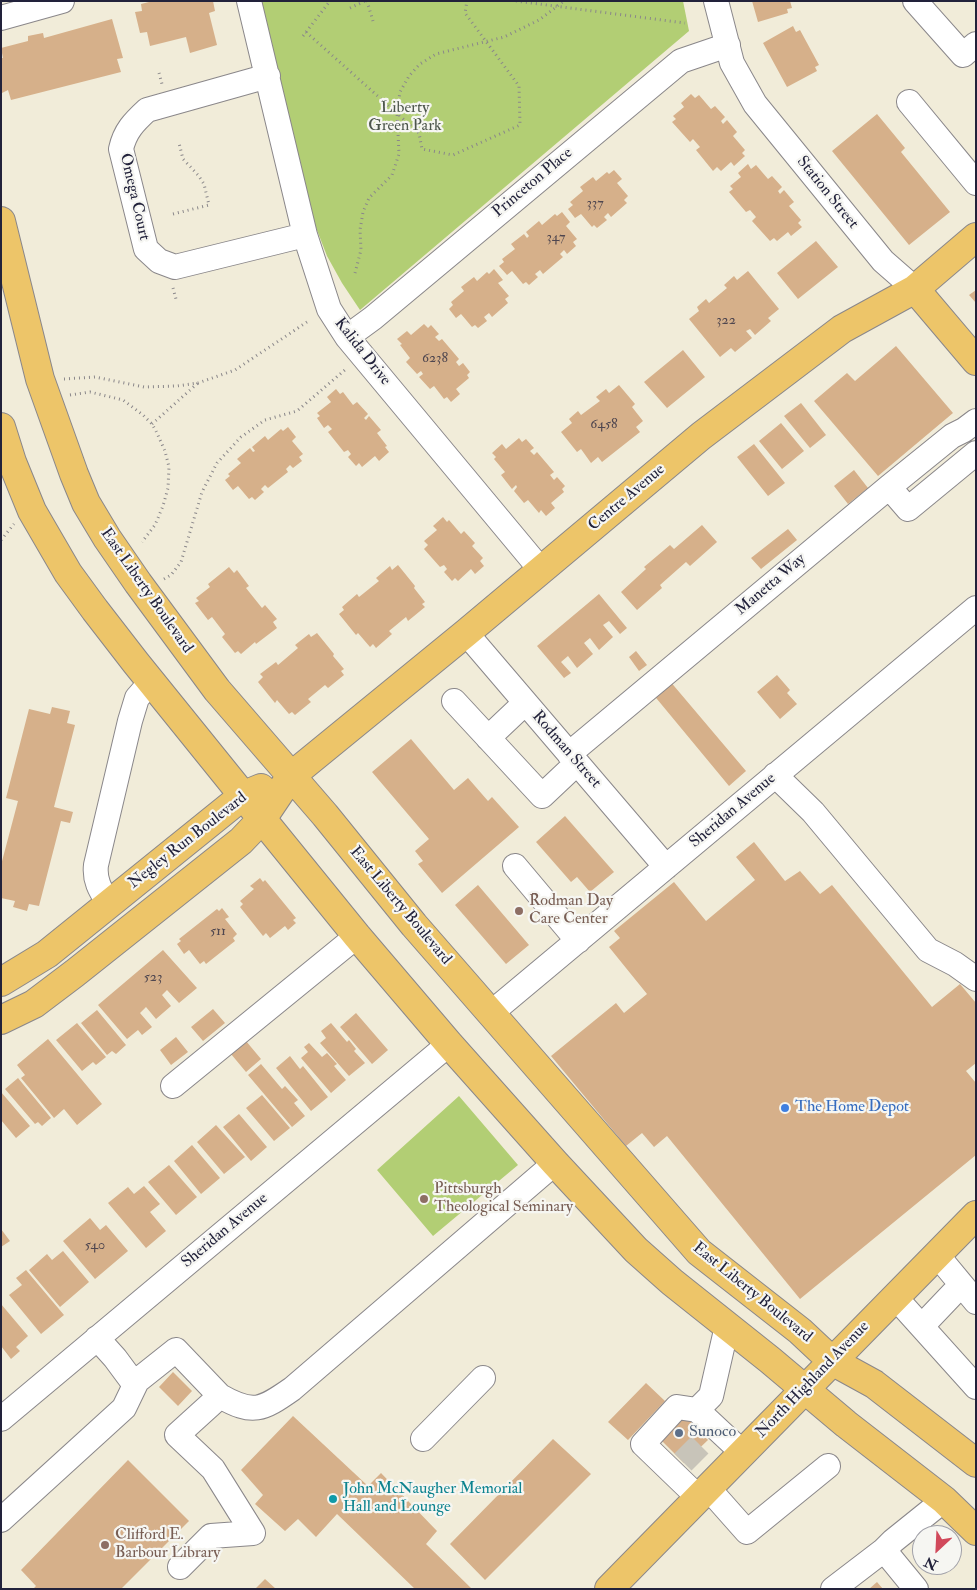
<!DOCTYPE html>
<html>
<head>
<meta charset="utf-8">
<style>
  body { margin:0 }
  #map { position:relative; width:977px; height:1590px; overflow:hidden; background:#f1ecd9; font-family:"IM FELL Double Pica",serif }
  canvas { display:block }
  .frame { position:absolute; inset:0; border:2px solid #22223b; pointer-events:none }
  .north { position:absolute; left:912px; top:1525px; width:50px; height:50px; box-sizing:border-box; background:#f6f6f2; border:1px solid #a1a1a9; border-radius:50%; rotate:205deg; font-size:14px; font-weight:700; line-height:20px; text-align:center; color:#22223b }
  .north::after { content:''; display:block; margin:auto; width:18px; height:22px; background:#d1495b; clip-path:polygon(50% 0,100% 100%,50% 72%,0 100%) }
</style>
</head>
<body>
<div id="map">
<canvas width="977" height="1590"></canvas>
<div class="frame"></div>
<div class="north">N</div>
</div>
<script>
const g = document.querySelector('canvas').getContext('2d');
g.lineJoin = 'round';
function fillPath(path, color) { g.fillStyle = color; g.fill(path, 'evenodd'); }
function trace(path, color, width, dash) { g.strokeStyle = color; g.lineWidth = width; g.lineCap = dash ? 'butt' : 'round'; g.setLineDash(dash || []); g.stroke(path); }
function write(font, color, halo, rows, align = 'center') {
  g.font = font + ' "IM FELL Double Pica",serif'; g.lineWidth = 4.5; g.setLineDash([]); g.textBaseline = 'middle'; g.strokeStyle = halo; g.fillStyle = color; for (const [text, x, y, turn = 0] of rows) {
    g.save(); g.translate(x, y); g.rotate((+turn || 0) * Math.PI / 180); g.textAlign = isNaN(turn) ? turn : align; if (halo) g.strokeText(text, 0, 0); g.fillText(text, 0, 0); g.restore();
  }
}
fillPath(new Path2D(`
  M250 1H683L689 31 360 310 342 283 327 256 310 212Z
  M459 1096 518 1165 433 1236 377 1170Z`), '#b2ce74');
fillPath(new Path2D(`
  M153 1H213L215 11 209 13 217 45 190 53 186 37 150 46 147 32 140 33 135 12 142 11 141 4Z
  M752 1H790L792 8 787 9 788 13 758 22Z
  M112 19 123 58 117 59 121 72 11 100 8 90 2 93 1 58H3L1 48 28 41V36L43 33 44 38Z
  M793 26 796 32 800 30 819 65 815 67 817 71 787 87 763 43Z
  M691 94 695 98 699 95 711 109 715 106 725 117 721 121 723 124 727 120 737 132 733 136 745 150 742 153 745 156 734 166 731 162 721 171 717 167 713 171 696 150 700 147 693 139 690 142 672 122 676 119 673 116 684 107 681 103Z
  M877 114 905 148 901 152 950 212 909 245 832 151Z
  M748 164 751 169 756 165 768 179 772 176 782 187 778 191 780 194 784 190 794 202 789 206 801 220 798 223 802 227 791 236 788 232 777 241 774 238 770 241 752 221 756 217 750 210 746 212 729 192 733 189 730 186 741 177 738 173Z
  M614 170 622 179 617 183 628 196 624 200 627 203 611 217 608 213 604 217 607 220 597 228 594 225 592 227 581 214 575 218 568 209 573 205 570 202 583 191 580 187 593 177 596 181 607 172 609 174Z
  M562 212 570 222 566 226 577 239 573 242 576 246 567 254 564 250 560 254 563 257 543 274 540 270 535 274 538 277 529 285 526 282 523 284 512 271 507 275 499 266 504 262 502 259 515 249 511 244 524 234 527 238 529 236 526 232 539 221 542 225 555 214 557 216Z
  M816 241 838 267 798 299 777 273Z
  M494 269 503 280 498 283 509 296 505 299 508 303 492 317 489 313 484 317 487 321 478 328 475 325 472 327 461 314 456 318 449 309 453 305 451 302 464 291 461 287 474 277 477 281 487 272 489 274Z
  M748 271 779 309 768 318 771 321 755 335 750 329 746 331 752 338 735 352 731 348 720 357 689 319 699 311 697 307 706 299 709 303 727 288 724 285 734 276 737 280Z
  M976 290V303L969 295Z
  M424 324 428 328 431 325 439 334 435 337 439 341 442 339 459 359 456 362 459 366 463 363 470 372 467 375 469 378 456 389 460 394 451 402 447 397 444 399 434 386 430 389 419 377 423 374 421 371 417 374 406 362 410 358 400 345 402 344 397 339 407 331 411 335Z
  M896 346 953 413 878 476 814 401 847 373 855 381Z
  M683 350 705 377 667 408 644 382Z
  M619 385 635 404 632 407 643 421 636 427 640 432 602 462 598 457 591 463 581 449 577 452 561 432 572 423 569 419 578 411 581 415 600 401 596 397 606 389 609 393Z
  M336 389 340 394 343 392 353 405 357 402 368 414 364 418 366 420 369 416 381 430 377 433 387 446 385 447 389 452 379 461 375 456 362 467 359 463 356 466 348 457 351 454 348 450 344 452 328 432 332 429 328 425 324 428 317 418 320 416 317 413 331 402 327 397Z
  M801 403 826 435 810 448 784 416Z
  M781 423 804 451 782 469 759 441Z
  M288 427 296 437 292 441 303 454 299 457 302 461 293 468 290 465 286 469 288 472 268 488 265 485 261 489 264 492 255 500 252 497 249 499 238 486 233 490 225 480 230 476 228 474 241 463 237 459 250 448 253 452 255 451 252 447 265 436 268 440 281 429 283 431Z
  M519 438 522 442 526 439 534 448 530 451 534 455 537 452 554 472 550 475 554 480 557 477 565 486 562 489 564 492 551 503 555 508 546 516 541 510 539 513 528 500 524 503 514 491 517 487 516 485 512 489 501 475 505 472 494 459 496 457 492 453 502 444 506 449Z
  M754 444 785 483 768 496 737 457Z
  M854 470 868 488 848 504 834 486Z
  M443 517 447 522 449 520 461 534 464 531 475 543 472 546 483 558 480 561 484 566 475 574 471 569 458 581 455 578 452 581 444 572 447 569 444 565 440 567 424 549 428 545 424 541 437 530 433 526Z
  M702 525 717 542 690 566 686 562 660 585 662 588 637 610 621 592 646 569 644 567 670 545 674 549Z
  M788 529 797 540 761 569 751 558Z
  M398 565 415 586 414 588 425 602 422 604 425 607 408 621 406 617 389 631 392 634 376 648 373 644 370 647 358 633 356 635 339 614 344 610 342 607 357 594 359 597 379 581 376 578 390 566 392 570Z
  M229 567 234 573 237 570 249 586 246 588 262 608 265 605 277 619 273 622 277 628 256 644 255 642 241 654 238 651 235 653 222 637 225 634 212 617 208 620 195 603 199 601 196 598 210 587 208 584Z
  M599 594 627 628 620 634 609 621 603 625 613 637 599 650 590 638 584 643 593 654 577 668 568 656 561 662 571 673 564 678 537 646Z
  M317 633 334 654 333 656 344 669 341 671 344 675 328 688 325 685 308 699 311 702 295 715 292 712 289 714 277 700 275 703 258 682 263 677 260 674 276 662 278 665 298 648 295 645 309 634 311 637Z
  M636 651 647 665 639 671 629 657Z
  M777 675 790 690 787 693 797 704 780 719 757 692Z
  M669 680 746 771 729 786 652 693Z
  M52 707 70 711 67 723 75 725 54 807 73 812 70 823 61 821 39 906 29 904 27 911 13 907 15 901 1 898V865L18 801 6 798 29 709 50 714Z
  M411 739 454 790 468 778 488 801 492 797 519 827 442 893 418 864 423 861 415 851 429 839 372 772Z
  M565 816 614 872 590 892 577 877 571 882 536 842Z
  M754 842 785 881 800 871 820 894 832 885 932 1007 960 984 976 1003V1063L966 1071 976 1083V1155L800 1299 667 1136 654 1147 642 1133 626 1146 551 1056 616 1003 624 1013 647 994 609 947 620 938 614 931 674 882 706 921 755 880 736 857Z
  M260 878 263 882 265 880 296 918 293 920 296 923 288 930 285 926 270 938 266 933 263 936 240 907 243 904 240 901 254 889 250 886Z
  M478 885 529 945 506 964 455 905Z
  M222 908 229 917 225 919 237 934 233 938 235 941 206 964 204 961 200 964 189 950 184 954 177 944 181 941 179 939 217 909 219 911Z
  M163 950 197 988 179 1003 167 990 162 995 171 1006 156 1019 146 1007 140 1013 152 1027 142 1035 138 1030 127 1039 98 1005Z
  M213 1009 225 1023 203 1041 191 1027Z
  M97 1010 126 1045 116 1054 112 1051 107 1055 81 1023Z
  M356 1013 388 1050 372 1064 340 1027Z
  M77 1023 106 1057 96 1065 93 1062 82 1071 56 1040Z
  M331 1023 347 1042 349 1040 356 1049 354 1051 365 1063 349 1076 320 1043 326 1038 321 1031Z
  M176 1037 188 1052 171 1065 160 1050Z
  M48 1039 102 1104 77 1125 64 1109 54 1118 21 1078 25 1075 17 1065Z
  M246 1041 261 1059 246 1072 231 1054Z
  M309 1043 322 1057 327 1053 337 1064 334 1066 346 1080 331 1093 301 1058 308 1052 304 1047Z
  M290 1056 300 1069 303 1066 328 1097 311 1111 276 1068Z
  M261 1064 282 1089 285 1086 298 1100 294 1103 305 1116 292 1127 248 1075Z
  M18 1078 51 1118 42 1126 38 1122 35 1124 5 1089Z
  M1 1092 30 1126 16 1138 1 1120Z
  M262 1095 290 1128 274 1141 246 1108Z
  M239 1114 267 1147 251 1161 223 1127Z
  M216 1125 245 1157 224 1174 197 1142Z
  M192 1145 220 1178 201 1194 174 1161Z
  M169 1165 197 1197 176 1215 148 1182Z
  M144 1186 160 1204 150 1212 166 1231 146 1248 108 1203 128 1187 134 1194Z
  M90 1218 100 1230 106 1225 128 1251 95 1279 63 1241Z
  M1 1229 10 1241 1 1247Z
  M63 1251 89 1282 60 1307 29 1270 47 1254 52 1260Z
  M26 1270 64 1315 41 1334 9 1295 22 1285 16 1278Z
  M1 1304 28 1336 16 1347 20 1351 11 1359 1 1346Z
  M173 1372 192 1391 178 1406 159 1387Z
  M646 1383 665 1401 628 1440 608 1422Z
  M682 1412 708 1440 684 1463 657 1436Z
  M293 1416 368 1486 381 1473 437 1531 426 1544 472 1589H415L337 1514 316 1537 298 1519 285 1531 255 1504 263 1495 241 1470Z
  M553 1439 591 1474 485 1580 450 1544Z
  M128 1460 189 1521 121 1589H33L36 1586 21 1570Z
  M265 1579 276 1589H255Z
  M877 1582 883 1589H869Z`), '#d6b08a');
trace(new Path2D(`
  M683 1462 707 1438`), '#c8c4b9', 24, [24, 12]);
const minor = new Path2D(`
  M249 1 305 235 329 309 347 337 541 570
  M716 1 732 63 755 104 883 261 915 289
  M915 1 963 55 976 44
  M1 18 62 1
  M268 76 147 110C134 122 125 131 121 149L146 249 159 261 175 267 305 235
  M909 102 976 183
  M347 337 373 318 681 61 728 45
  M889 487 908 509 976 453
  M466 633 666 867
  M454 701 542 796 577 763
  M488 738 525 703
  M569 754 889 487 952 436 964 430 976 421
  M775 775 813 812 928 950 955 964 976 979
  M515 866 578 941
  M109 904C101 891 94 881 96 865L130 721 137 698 151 682
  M491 1013 976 608
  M173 1086 357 936
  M937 1255 976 1302
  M895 1297 976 1387
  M727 1326 711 1396 697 1410 743 1453
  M922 1326 961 1285
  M97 1338 115 1358 135 1385
  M220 1396C253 1415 262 1410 292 1389L555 1163
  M697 1410 677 1407 643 1444 699 1498
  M1 1419 449 1044
  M423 1439 483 1378
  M708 1488 747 1532 828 1466
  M1 1520 124 1408 137 1381 176 1350 220 1396 177 1435 213 1469 253 1533 211 1536 180 1567
  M884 1550 916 1589
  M833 1589 884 1550 893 1541 944 1500`);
const major = new Path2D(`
  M1 221 40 379 74 474 86 503 107 538 138 583 217 690 325 815 414 925 699 1252 800 1331 832 1361 874 1384 976 1463
  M915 289 976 361
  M1 427 12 462 32 511 68 573 95 610 136 663 262 819 357 936 449 1044 555 1163 636 1250 672 1282 770 1360 846 1424 944 1500 976 1531
  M1 982 47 954 244 795 261 788
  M1 1020 34 1004 75 973 241 841 262 819 291 776 466 633 701 436 842 329 915 289 976 237
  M609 1589 976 1215`);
trace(minor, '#8a878a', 26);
trace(major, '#8a878a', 30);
trace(new Path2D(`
  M367 1 373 21
  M516 1 685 23
  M350 8 365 1
  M306 32 419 133 422 149 453 155 520 125 519 86 465 13 467 1
  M303 36 330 1
  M159 73 162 84
  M173 214 209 205 204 184 198 175 183 159 179 143
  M355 273 361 250 360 230 363 212 369 198 392 175 399 154 397 112 400 92 409 76 420 64 436 54 504 37 539 20 564 1
  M173 288 176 299
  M64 379 95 377 144 387 177 386 198 383 235 370 310 320
  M70 395 90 392 123 400 143 415 152 424 156 431 165 451 169 467 168 488 163 506 155 525 142 542
  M152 424 198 383
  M1 540 14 524
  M164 579 171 575 181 562 202 492 217 463 241 437 265 420 297 411 346 369`), '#8a878a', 3, [1, 4]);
trace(minor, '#fff', 24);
trace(major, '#edc569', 28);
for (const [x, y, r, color] of [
  [519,911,5,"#8d6e63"],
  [785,1108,5,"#3f7fe0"],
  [424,1199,5,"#8d6e63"],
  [679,1433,5,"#5c6f8a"],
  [333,1499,5,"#0f9aa8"],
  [105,1545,5,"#8d6e63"]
]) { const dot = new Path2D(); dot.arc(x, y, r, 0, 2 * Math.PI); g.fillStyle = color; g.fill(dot); trace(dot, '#f6f6f2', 2); }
write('14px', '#4f464f', null, [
  ["337",595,204],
  ["347",556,238],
  ["322",726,321],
  ["6238",435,359],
  ["6458",604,425],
  ["511",218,932],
  ["523",153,978],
  ["540",95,1246]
]);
write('16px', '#4d564c', '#f6f6f2', [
  ["Liberty",405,109],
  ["Green Park",405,127]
]);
write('16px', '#22223b', '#f6f6f2', [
  ["Princeton Place",533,183,-40],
  ["Station Street",827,193,51],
  ["Omega Court",134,197,77],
  ["Kalida Drive",362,352,52],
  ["Centre Avenue",627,498,-40],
  ["Manetta Way",771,585,-40],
  ["East Liberty Boulevard",146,591,55],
  ["Rodman Street",566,750,49],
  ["Sheridan Avenue",733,811,-40],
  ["Negley Run Boulevard",188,841,-38],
  ["East Liberty Boulevard",400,906,50],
  ["Sheridan Avenue",225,1231,-40],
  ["East Liberty Boulevard",752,1293,39],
  ["North Highland Avenue",813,1380,-46]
]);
write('16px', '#785e54', '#f6f6f2', [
  ["Rodman Day",529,902],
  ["Care Center",529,920],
  ["Pittsburgh",434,1190],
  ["Theological Seminary",434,1208],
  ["Clifford E.",115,1536],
  ["Barbour Library",115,1554]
], 'left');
write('16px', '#366cbe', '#f6f6f2', [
  ["The Home Depot",795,1108]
], 'left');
write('16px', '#4e5e75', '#f6f6f2', [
  ["Sunoco",689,1433]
], 'left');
write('16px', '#0d838f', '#f6f6f2', [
  ["John McNaugher Memorial",343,1490],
  ["Hall and Lounge",343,1508]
], 'left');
</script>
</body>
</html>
